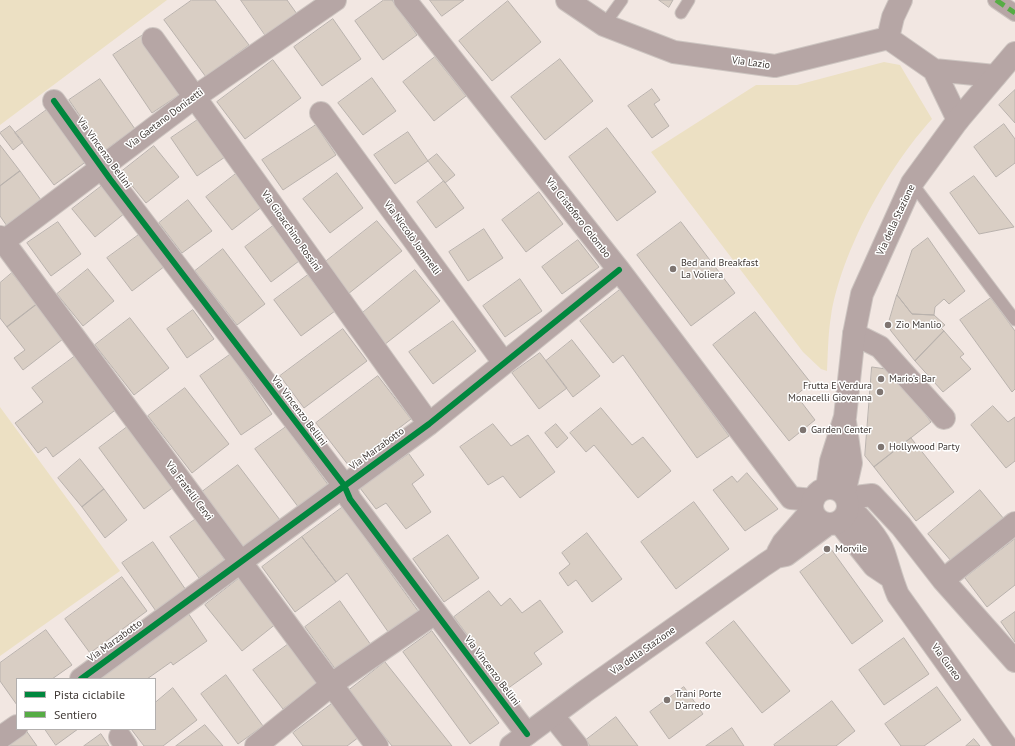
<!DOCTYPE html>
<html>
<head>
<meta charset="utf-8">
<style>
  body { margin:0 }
  #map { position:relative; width:1015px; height:746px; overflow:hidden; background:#f2e7e2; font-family:"PT Sans",sans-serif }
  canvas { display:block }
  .legend { position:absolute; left:16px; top:678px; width:140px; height:52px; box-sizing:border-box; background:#fff; border:1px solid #b2afae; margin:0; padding:5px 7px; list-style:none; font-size:12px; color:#3f3834 }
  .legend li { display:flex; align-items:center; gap:8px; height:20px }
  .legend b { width:20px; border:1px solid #b2afae }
</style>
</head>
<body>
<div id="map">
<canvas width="1015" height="746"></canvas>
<ul class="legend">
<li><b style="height:5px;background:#00873e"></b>Pista ciclabile</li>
<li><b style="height:5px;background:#56ac45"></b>Sentiero</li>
</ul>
</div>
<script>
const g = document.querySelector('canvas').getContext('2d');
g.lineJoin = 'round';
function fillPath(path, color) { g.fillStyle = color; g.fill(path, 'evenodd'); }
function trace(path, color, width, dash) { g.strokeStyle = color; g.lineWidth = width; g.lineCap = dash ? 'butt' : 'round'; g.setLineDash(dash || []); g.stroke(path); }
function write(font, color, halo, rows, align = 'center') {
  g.font = font + ' "PT Sans",sans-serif'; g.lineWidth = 3; g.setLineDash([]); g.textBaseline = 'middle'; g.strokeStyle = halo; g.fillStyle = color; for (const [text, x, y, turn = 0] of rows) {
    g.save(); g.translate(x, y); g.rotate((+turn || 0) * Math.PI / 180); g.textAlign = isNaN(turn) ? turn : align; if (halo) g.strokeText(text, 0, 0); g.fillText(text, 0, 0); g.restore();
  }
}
fillPath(new Path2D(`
  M0 0H167L0 125Z
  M884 62 900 65 932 119C888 167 841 252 831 316 828 334 828 352 827 371L821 369 803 352 651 152 756 85H797Z
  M0 407 120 571 0 656Z`), '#ece0c3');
const building = new Path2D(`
  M192 0H215L249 45 206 77 164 20Z
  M241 0H287L297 14 266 36Z
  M384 0H392L417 35 383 60 355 21Z
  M430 0H464L442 16Z
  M659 0H673L669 7Z
  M508 1 541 42 492 81 459 41Z
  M333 19 361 59 322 86 294 47Z
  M143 35 182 93 152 113 113 55Z
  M435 57 466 96 434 121 403 82Z
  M560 59 593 101 545 140 511 97Z
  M273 60 301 98 245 139 217 102Z
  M372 78 396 111 363 135 338 103Z
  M100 79 135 129 104 151 69 100Z
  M652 89 660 100 654 104 669 126 652 138 628 106Z
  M1015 90V123L999 105Z
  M48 109 87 161 54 185 15 133Z
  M199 119 225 157 197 176 171 138Z
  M1004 124 1015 139V163L996 177 974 147Z
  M316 125 336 155 283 190 262 160Z
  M10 126 23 142 13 150 0 133Z
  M607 128 656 192 617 221 569 157Z
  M408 132 428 161 395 184 374 155Z
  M0 145 20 171 0 186Z
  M154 146 179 177 146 203 121 172Z
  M437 154 455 175 445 183 428 161Z
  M20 171 41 200 7 226 0 216V186Z
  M237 173 263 206 232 230 206 197Z
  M337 173 363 208 330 233 303 199Z
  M974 176 1014 227 979 234 950 193Z
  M444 181 464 208 436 228 417 202Z
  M103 185 125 213 95 237 72 209Z
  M539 192 563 224 526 252 502 220Z
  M188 200 212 231 182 253 159 223Z
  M377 221 402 251 348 294 324 263Z
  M58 222 81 254 51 276 27 243Z
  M681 222 735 293 691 326 637 255Z
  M273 226 299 261 271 282 245 247Z
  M484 229 503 258 468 281 449 252Z
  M140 234 165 266 132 291 107 258Z
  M928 238 965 291 949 304 944 299 935 307 934 315 912 314 897 295 912 250Z
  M578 240 599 267 562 294 542 267Z
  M223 249 265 304 237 325 195 271Z
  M88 269 114 301 83 326 57 294Z
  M415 270 440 301 384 345 360 315Z
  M12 273 37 304 7 327 0 318V283Z
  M308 275 335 311 301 336 274 300Z
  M520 279 542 311 505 337 483 306Z
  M621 289 729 436 697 458 623 355 613 363 580 321Z
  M897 295 912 314 934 315 945 325 941 328 944 331 915 361 891 331 888 325Z
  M991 298 1015 331V389L1012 392 960 320Z
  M37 304 63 339 23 370 14 358 25 350 7 327Z
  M193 310 214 339 187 358 167 329Z
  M755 312 811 383 796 395 815 420 789 441 713 345Z
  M130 318 169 368 134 395 95 345Z
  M453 321 476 351 433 384 409 352Z
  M343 329 367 361 304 408 280 376Z
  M944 331 964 354 960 357 971 369 943 392 915 361Z
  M572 340 600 376 573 397 546 361Z
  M540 353 567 388 539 409 512 373Z
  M78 354 118 408 53 457 46 447 38 453 15 423 43 402 32 388Z
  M231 354 272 414 241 435 200 376Z
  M872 367 893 370 931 422 874 467 865 456Z
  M378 376 411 419 349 466 316 423Z
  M185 388 229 444 192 473 148 416Z
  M993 406 1008 422 1015 417V461L1006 468 971 425Z
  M601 408 632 445 643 437 671 471 638 498 594 445 586 452 570 433Z
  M493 424 511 446 528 435 555 472 520 498 503 476 488 485 460 447Z
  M556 424 568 438 557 448 545 433Z
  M130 425 175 486 144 509 99 448Z
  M286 427 329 486 299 508 255 449Z
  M911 438 954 492 916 521 874 467Z
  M409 454 424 475 412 484 431 512 406 529 386 503 376 509 360 488Z
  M80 459 104 489 82 507 58 478Z
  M238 465 280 520 244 548 202 492Z
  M747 473 778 509 745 531 713 490 732 476 737 482Z
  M104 489 127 520 105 538 82 507Z
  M980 490 1004 519 952 562 928 534Z
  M694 502 729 549 676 589 641 542Z
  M343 507 421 615 391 636 347 573 336 582 302 537Z
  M196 519 225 560 199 578 170 537Z
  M587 533 622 579 592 602 576 580 568 586 559 573 570 564 562 553Z
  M448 535 479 578 444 602 413 559Z
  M302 537 336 582 295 612 262 567Z
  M1015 539V585L987 607 965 578Z
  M153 542 188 593 158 614 122 563Z
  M831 549 883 621 852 644 800 572Z
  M122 577 147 611 90 653 65 619Z
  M241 577 277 623 242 651 205 605Z
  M489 591 501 606 510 598 522 613 540 600 563 632 534 653 542 664 507 689 454 617Z
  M340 601 371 645 336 670 305 627Z
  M186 610 207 641 173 665 171 662 147 679H94Z
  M1015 612V642L1001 622Z
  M734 621 790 691 762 713 706 643Z
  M46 630 72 665 52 679H17V705L0 681V663Z
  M432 631 499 723 470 744 403 652Z
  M904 638 929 674 884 705 859 670Z
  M290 643 319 683 283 709 253 670Z
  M385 662 452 746H392L348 691Z
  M226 675 263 726 238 744 201 694Z
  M684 687 703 714 669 739 650 712Z
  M937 687 961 720 924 746H901L885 724Z
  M173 688 197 720 163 746H144L131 729H155V703Z
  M832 701 855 731 836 746H775L774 745Z
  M333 703 359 737 347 746H303L293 733Z
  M616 717 638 746H590L586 740Z
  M205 725 223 746H176Z
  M732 728 744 746H706Z
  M25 729 37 746H0Z
  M45 729H78L56 745Z
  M101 734 109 746H84Z
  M974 739 980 746H966Z`);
fillPath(building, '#d9cec4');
trace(building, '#b9b2ad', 1);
const service = new Path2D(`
  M681 13 689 0
  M604 25 622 0
  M912 183 1015 320`);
const pedestrian = new Path2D(`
  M996 0 1015 13`);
const minor = new Path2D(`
  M405 0 619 270 791 498 813 500
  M567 0 604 25 674 52 775 66 888 38 934 70 995 76
  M888 38 893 17 901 0
  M153 39 429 424
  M934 70 958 120
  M54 101 110 179 344 485 350 499 527 734
  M321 113 504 363
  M0 237 377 746
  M0 244 195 97 335 0
  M854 334 880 347 944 418
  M847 498 872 495 901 526 943 580 1015 661
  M848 507C861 518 879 538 884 553 889 568 892 581 898 595L1006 746
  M839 522 874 566 889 576
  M943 580 1015 523
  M81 679 429 424 619 270
  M553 716 577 746
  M120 737 126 746
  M0 738 17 726
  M256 746 339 679 435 613`);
const tertiary = new Path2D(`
  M812 506a18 18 0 1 1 36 0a18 18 0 1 1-36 0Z
  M827 488 831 461 845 417 854 334 862 294 912 183 958 120 1015 53
  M844 494 851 463 845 422
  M778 552 783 543 812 510
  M511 746 584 692 764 565 776 557 786 555 828 524`);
trace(service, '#cdc5c1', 13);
trace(pedestrian, '#cdc5c1', 18);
trace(minor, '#cdc5c1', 24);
trace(tertiary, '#cdc5c1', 24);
trace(service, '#b6a6a5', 11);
trace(pedestrian, '#b6a6a5', 16);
trace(minor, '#b6a6a5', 22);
trace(tertiary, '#b6a6a5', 22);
trace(new Path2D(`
  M996 0 1015 13`), '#56ac45', 5, [10, 5]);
trace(new Path2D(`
  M54 101 110 179 344 485 350 499 527 734
  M81 679 429 424 619 270`), '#00873e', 6);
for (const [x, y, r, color] of [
  [673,269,4,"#7e7571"],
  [888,325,4,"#7e7571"],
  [881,379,4,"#7e7571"],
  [880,392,4,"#7e7571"],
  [803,430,4,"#7e7571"],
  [881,447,4,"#7e7571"],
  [827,549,4,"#7e7571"],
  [667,700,4,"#7e7571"]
]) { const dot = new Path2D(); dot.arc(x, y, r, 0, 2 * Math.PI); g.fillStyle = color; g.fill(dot); trace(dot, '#fff', 1.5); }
write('10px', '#3f3834', '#fff', [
  ["Via Lazio",751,63,8],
  ["Via Gaetano Donizetti",165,119,-37],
  ["Via Vincenzo Bellini",104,153,54],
  ["Via Cristoforo Colombo",578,218,52],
  ["Via della Stazione",896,220,-65],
  ["Via Gioacchino Rossini",291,231,55],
  ["Via Niccolò Jommelli",412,238,54],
  ["Via Vincenzo Bellini",299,411,53],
  ["Via Marzabotto",377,449,-36],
  ["Via Fratelli Cervi",189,491,53],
  ["Via Marzabotto",115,641,-36],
  ["Via della Stazione",643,651,-35],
  ["Via Cuneo",946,662,54],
  ["Via Vincenzo Bellini",492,671,53]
]);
write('10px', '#3f3834', '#fff', [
  ["Bed and Breakfast",681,263],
  ["La Voliera",681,275],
  ["Zio Manlio",896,325],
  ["Mario's Bar",889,379],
  ["Frutta E Verdura",872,386,"right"],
  ["Monacelli Giovanna",872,398,"right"],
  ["Garden Center",811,430],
  ["Hollywood Party",889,447],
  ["Morvile",835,549],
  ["Trani Porte",675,694],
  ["D'arredo",675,706]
], 'left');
</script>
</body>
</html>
